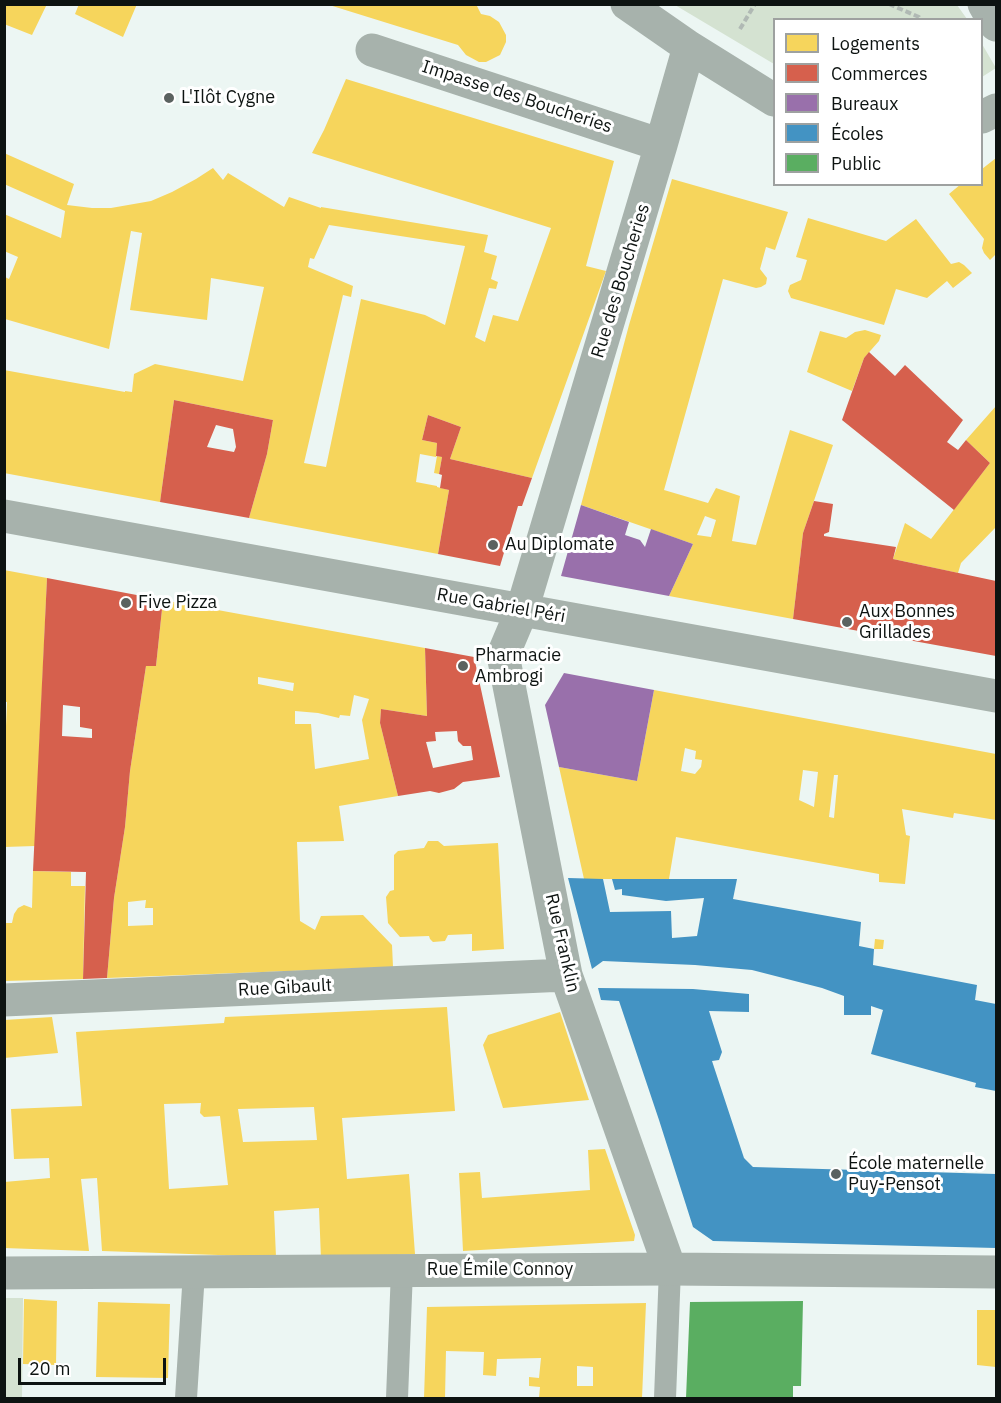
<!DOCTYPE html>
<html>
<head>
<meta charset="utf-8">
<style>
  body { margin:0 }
  #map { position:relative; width:1001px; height:1403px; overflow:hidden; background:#ecf6f3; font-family:"IBM Plex Sans",sans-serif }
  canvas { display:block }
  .frame { position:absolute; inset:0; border:6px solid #0d1311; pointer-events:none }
  .legend { position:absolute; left:773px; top:18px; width:210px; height:168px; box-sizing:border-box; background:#fff; border:2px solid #9ea1a0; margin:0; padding:8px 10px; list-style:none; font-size:18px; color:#0d1311 }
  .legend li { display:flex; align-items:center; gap:12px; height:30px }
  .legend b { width:30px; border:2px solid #9ea1a0 }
  .scale { position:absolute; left:18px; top:1358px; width:148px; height:27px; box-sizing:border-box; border:3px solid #0d1311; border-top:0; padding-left:8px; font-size:18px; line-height:21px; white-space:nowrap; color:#0d1311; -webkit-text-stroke:4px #fff; paint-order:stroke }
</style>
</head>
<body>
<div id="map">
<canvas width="1001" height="1403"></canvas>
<div class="frame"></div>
<ul class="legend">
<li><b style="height:16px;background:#f6d55c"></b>Logements</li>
<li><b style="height:16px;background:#d6604d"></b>Commerces</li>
<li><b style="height:16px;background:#9970ab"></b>Bureaux</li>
<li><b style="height:16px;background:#4393c3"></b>Écoles</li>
<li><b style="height:16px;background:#5aae61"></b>Public</li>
</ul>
<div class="scale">20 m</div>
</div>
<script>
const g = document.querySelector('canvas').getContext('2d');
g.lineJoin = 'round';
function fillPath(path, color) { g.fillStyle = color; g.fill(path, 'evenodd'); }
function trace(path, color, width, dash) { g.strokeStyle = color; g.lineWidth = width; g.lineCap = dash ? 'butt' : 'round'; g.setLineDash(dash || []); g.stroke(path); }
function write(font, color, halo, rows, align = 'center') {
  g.font = font + ' "IBM Plex Sans",sans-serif'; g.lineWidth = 6; g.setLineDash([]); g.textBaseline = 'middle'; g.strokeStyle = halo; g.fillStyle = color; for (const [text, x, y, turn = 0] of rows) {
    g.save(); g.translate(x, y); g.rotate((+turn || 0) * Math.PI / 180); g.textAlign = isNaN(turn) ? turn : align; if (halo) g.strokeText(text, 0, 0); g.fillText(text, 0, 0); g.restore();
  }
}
fillPath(new Path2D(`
  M675 5H957L967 19 774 20V64Z
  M982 44 996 68 982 77Z
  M5 1298H23L22 1398H5Z`), '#d4e2d1');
fillPath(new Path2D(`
  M4 4H47L32 35 4 24Z
  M79 4H137L123 37 75 14Z
  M326 4H476L481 14 490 16 499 22 506 35V42L500 55 486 62H479L466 55 458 45Z
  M346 79 614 161 586 266 606 271 532 478 450 459 461 427 428 415 422 440 437 443 436 457 420 454 416 482 437 486V487L449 490 438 554 249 518 267 454 273 420 174 400 160 502 4 473V370L125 392V391L132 392 134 374 155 364 243 381 264 287 211 278 207 320 130 310 142 233 131 231 109 349 5 319V277L9 279 18 257 4 251V214L61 238 65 211 4 184V153L74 184 67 205 92 208H111L151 201 172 192 196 179 213 168 223 180 228 173 284 207 289 197 321 208V207L488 235 484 252 497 256 491 279 498 282 496 289 489 288 475 337 485 342 493 315 518 321 551 228 312 153 324 130ZM329 225 465 246 445 325 425 315 361 299 326 467 304 463 343 295 351 297 353 286 308 267 310 258 314 259Z
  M996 158V254L990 260 984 253 982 248 984 239 949 194 961 184H982V169Z
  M672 179 788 212 775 250 766 247 760 269 767 278 766 284 761 287 756 288 723 279 664 490 708 503 716 488 740 496 732 541 756 545 790 430 833 445 803 533 793 619 669 596 693 544 581 505 629 325ZM705 516 716 520 711 537 697 535Z
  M808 218 886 241 916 219 951 264 959 262 964 265 972 273 953 288 947 281 927 298 896 289 884 325 791 298 788 291 790 285 801 280 807 260 796 257Z
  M865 330 881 335 879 341 864 358 852 391 807 372 820 331 846 338 855 332Z
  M996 406V527L961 563 958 573 893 559 905 523 931 539 990 463 966 440Z
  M437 456 442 457 439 474 434 473Z
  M4 570 47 578 35 846 4 847V727L6 726 7 702H4Z
  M163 600 425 648 427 716 381 709 380 723 398 796 339 806 344 841 297 842 300 921 315 930 321 916 363 915 392 945 393 967 107 978 114 898 125 827 130 771 146 666H156ZM258 677 294 683 293 691 258 684ZM354 695 369 699 362 720 369 759 315 769 311 724H295V711L318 713 339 718 340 715 350 716ZM146 900 145 908H153V925L128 926V902Z
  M654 690 996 754V820L954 813 953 818 902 809 906 835 910 836 905 884 879 882V874L676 837 669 879H584L559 767 637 781ZM685 748 696 751 695 759 702 760 701 767 695 774 681 771ZM803 770 818 772 814 807 799 800ZM834 775H838L834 818 829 817Z
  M428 841H438L444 846 498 843 504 949 472 951V934L448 935 445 941 433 942 430 939 429 936 400 937 388 923 386 897 390 891 394 890V855L398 851 424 848Z
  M33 871 71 872V886H85L83 979 4 981V923H12L14 914 18 908 24 905 32 908Z
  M875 939 884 940 883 949H874Z
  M447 1007 455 1111 342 1118 347 1179 409 1174 415 1254 321 1259 319 1208 274 1211 276 1257 102 1251 97 1178 81 1179 89 1251 4 1248V1182L50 1178 49 1158 14 1159 11 1109 82 1106 76 1032 224 1023 225 1017ZM201 1103 200 1113 204 1117 220 1116 228 1185 169 1189 164 1104ZM314 1107 317 1140 243 1142 238 1109Z
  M560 1012 589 1100 503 1108 483 1045 488 1035Z
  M52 1017 58 1053 4 1058V1020Z
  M605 1149 635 1235 634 1241 463 1251 459 1173 480 1172 482 1198 590 1190 588 1150Z
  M24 1299 57 1301 56 1365 23 1364Z
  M98 1302 170 1304 168 1378 96 1377Z
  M646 1303 642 1398H539L540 1387 529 1386V1377L539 1378 541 1358 497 1359 496 1376 483 1375 484 1352 446 1351 445 1398H424L427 1307ZM577 1366 593 1367V1386H577Z
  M977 1310H996V1367L977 1365Z`), '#f6d55c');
fillPath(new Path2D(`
  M869 352 895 376 905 365 963 420 947 442 958 450 966 440 990 463 954 510 842 420 864 358Z
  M174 400 273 420 267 454 249 518 160 502ZM216 425 233 429 236 447 234 452 207 447Z
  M428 415 461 427 450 459 532 478 522 506H518L500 566 438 554 449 490 440 488 442 475 439 474 442 457 436 456 437 443 422 440Z
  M814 501 833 504 829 532 824 534V536L896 547 893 559 996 581V656L793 619 803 533Z
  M47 578 163 600 156 666H146L130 771 125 827 114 898 107 978 83 979 86 872 33 871ZM63 705 80 707V727L92 729V738L62 736Z
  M425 648 474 657 500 777 463 782 454 789 439 793 430 791 398 796 380 723 381 709 427 716ZM457 731 458 741 463 746H471L473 760 433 768 426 742 436 741 435 732Z`), '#d6604d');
fillPath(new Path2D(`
  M581 505 629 522 625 535 640 540 645 547 651 529 693 544 669 596 561 576Z
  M564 673 654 690 637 781 559 767 545 705Z`), '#9970ab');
fillPath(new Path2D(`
  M568 878 603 879 610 912 671 911 672 938 697 936 704 898 666 901 622 895V889L615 890 612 879H737L733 899 861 922 859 946 874 949 873 965 977 985 975 1000 996 1004V1091L975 1087 976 1083 871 1054 883 1010 871 1006V1015H844V996L822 988 752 970 695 965 603 961 592 969Z
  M598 988 693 989 749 994V1012L709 1011 722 1052 719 1060 712 1061 744 1158 753 1167 996 1174V1248L713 1241 693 1227 659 1120 619 1001 601 1000Z`), '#4393c3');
fillPath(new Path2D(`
  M803 1301 801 1386H793V1398H686L690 1302Z`), '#5aae61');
trace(new Path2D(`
  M889 4 919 17 921 20
  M740 29 755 4`), '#b0b9b4', 4, [6, 3]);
trace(new Path2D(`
  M186 1398 194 1272
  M397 1398 402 1270
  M665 1398 670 1269`), '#a7b2ac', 22);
trace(new Path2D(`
  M627 4 689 47 774 100
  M984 4 996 25
  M372 50 661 145
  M982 117 996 110
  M4 516 996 696
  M4 1000 566 975
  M670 1269 566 975 503 655 522 610 661 145 689 47
  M4 1273 670 1269 996 1272`), '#a7b2ac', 33);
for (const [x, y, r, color] of [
  [169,98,6,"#5b6260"],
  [493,545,6,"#5b6260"],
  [126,603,6,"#5b6260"],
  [847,622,6,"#5b6260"],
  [463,666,6,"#5b6260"],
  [836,1174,6,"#5b6260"]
]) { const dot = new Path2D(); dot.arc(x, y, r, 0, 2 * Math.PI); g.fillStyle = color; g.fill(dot); trace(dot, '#fff', 2); }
write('18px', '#0d1311', '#fff', [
  ["Impasse des Boucheries",517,97,18],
  ["Rue des Boucheries",621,281,-73],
  ["Rue Gabriel Péri",501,606,10],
  ["Rue Franklin",562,943,77],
  ["Rue Gibault",285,988,-3],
  ["Rue Émile Connoy",500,1270]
]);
write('18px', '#0d1311', '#fff', [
  ["L'Ilôt Cygne",181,98],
  ["Au Diplomate",505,545],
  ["Five Pizza",138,603],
  ["Aux Bonnes",859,612],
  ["Grillades",859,633],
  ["Pharmacie",475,656],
  ["Ambrogi",475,677],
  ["École maternelle",848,1164],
  ["Puy-Pensot",848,1185]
], 'left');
</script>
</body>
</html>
